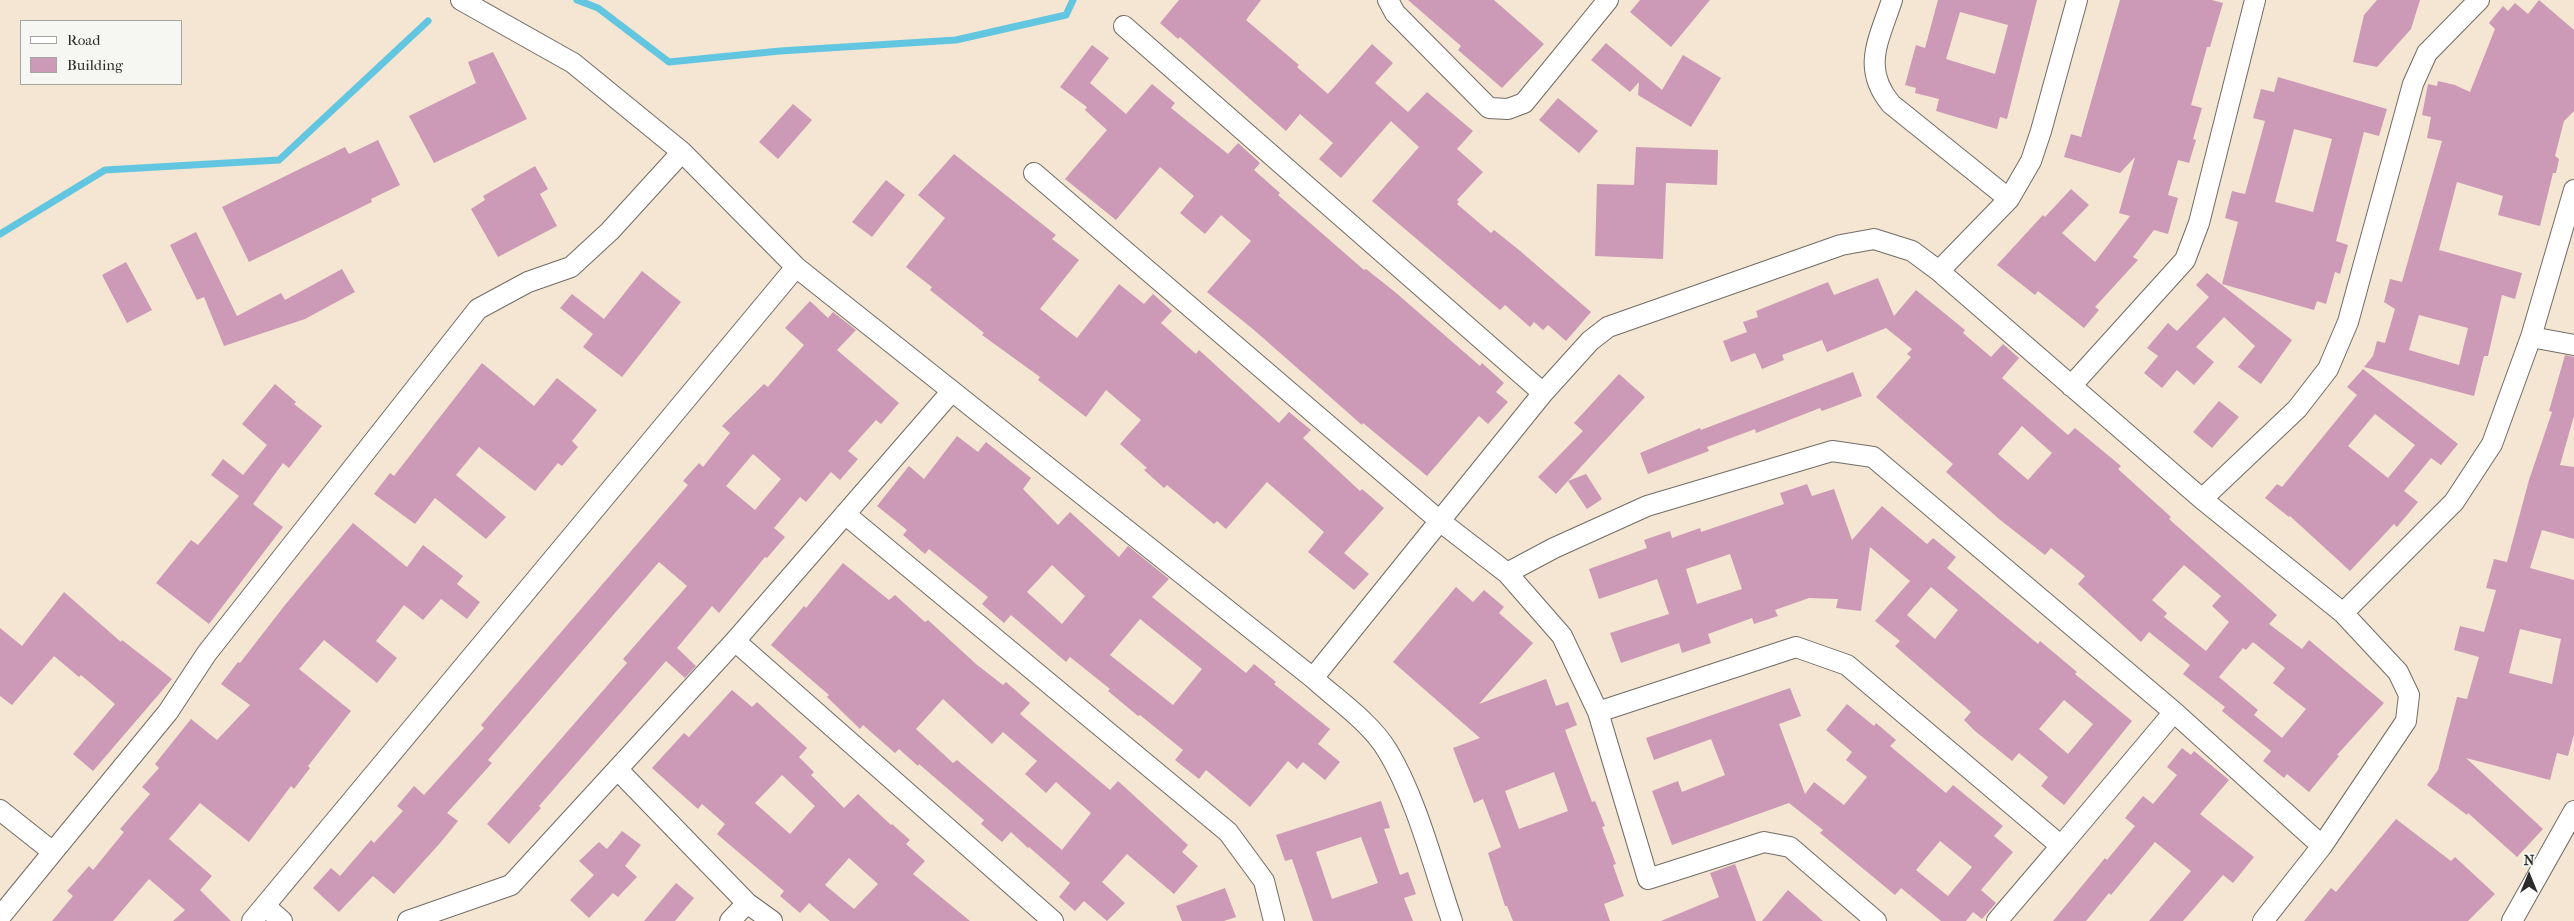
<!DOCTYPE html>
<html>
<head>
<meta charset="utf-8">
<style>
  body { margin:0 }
  #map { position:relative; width:2574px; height:921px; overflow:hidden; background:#f4e6d2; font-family:"IM FELL French Canon",serif }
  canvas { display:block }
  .legend { position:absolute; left:20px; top:20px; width:162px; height:65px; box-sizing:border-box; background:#f6f6f2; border:1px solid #a5a5a2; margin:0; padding:6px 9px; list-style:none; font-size:15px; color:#2b2b2b }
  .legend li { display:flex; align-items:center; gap:10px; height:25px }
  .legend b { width:25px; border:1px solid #a5a5a2 }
  .north { position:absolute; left:2504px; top:851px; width:50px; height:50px; -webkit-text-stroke:4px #f6f6f2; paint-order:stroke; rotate:0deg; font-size:14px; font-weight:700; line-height:20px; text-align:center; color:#2b2b2b }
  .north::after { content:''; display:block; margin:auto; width:18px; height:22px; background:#2b2b2b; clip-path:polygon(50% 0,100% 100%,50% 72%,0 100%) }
</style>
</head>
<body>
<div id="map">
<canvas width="2574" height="921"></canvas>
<ul class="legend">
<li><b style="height:6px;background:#fff"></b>Road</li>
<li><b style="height:14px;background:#cc9ab6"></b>Building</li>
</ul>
<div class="north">N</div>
</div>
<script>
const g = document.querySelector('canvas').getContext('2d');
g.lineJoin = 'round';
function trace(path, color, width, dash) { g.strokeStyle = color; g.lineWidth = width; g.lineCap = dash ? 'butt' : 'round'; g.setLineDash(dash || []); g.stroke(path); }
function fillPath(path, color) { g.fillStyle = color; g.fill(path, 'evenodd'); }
trace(new Path2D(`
  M577 0 598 8 669 62 780 51 956 40 1066 15 1073 0
  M0 234 105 170 279 160 428 21`), '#63c6e1', 7);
fillPath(new Path2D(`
  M1179 0H1261L1246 20 1299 65 1297 67 1328 94 1372 44 1393 63 1375 83 1408 112 1427 92 1473 131 1457 149 1483 172 1457 200 1459 202 1457 204 1491 233 1494 230 1519 250 1591 312 1566 341 1548 325 1543 330 1534 322 1530 327 1505 305 1500 310 1372 201 1419 147 1391 121 1341 178 1319 159 1333 143 1300 114 1286 131 1180 37 1178 39 1160 23Z
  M1408 0H1494L1544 44 1502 88 1458 50 1461 46Z
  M1640 0H1710L1671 47 1630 12Z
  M1938 0H2037L2007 119 2000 117 1997 129 1936 111 1939 99 1915 93 1916 88 1905 85 1916 45 1925 48ZM1960 12 2008 25 1995 74 1946 59Z
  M2120 0H2212L2223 3 2210 47H2207L2191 105 2202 108 2193 139 2196 140 2189 163 2178 160 2168 195 2178 198 2168 234 2154 230 2133 257 2138 260 2095 307 2099 310 2084 328 2038 291 2035 295 1997 265 2043 215 2045 217 2071 189 2089 205 2062 233 2095 262 2130 216 2119 213 2135 157 2120 173 2064 157 2071 134 2081 137Z
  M2377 0H2420L2411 29 2377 67 2353 62 2364 15Z
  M2539 0 2574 30V111L2564 121 2555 156 2559 159 2556 173H2553L2540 226 2498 215 2503 196 2457 182 2439 250 2522 273 2515 299 2502 295 2488 356H2484L2474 396 2364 367 2373 356 2377 341 2385 343 2395 309 2384 302 2390 279 2402 282 2442 141 2427 138 2431 117 2422 115 2428 84 2437 86 2438 81 2455 85 2470 92 2495 29 2489 23 2503 6 2508 11 2515 3 2528 14ZM2419 315 2468 328 2459 365 2409 350Z
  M1606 43 1662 90 1683 55 1721 78 1691 127 1638 95 1639 82 1630 92 1591 60Z
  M1092 45 1109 58 1090 83 1126 114 1152 84 1175 103 1171 108 1228 154 1238 143 1260 163 1254 170 1280 193 1278 195 1364 270 1366 269 1395 292 1480 366 1482 363 1504 383 1496 392 1508 402 1488 424 1479 416 1427 476 1363 423 1362 425 1254 330 1207 292 1251 241 1221 215 1205 234 1180 213 1194 196 1160 167 1116 220 1065 179 1107 130 1085 110 1087 107 1060 87Z
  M493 52 527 119 434 163 409 116 476 83 468 62Z
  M2278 77 2387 109 2379 136 2364 132 2336 241 2348 245 2340 274 2335 272 2326 304 2317 301 2314 310 2222 284 2238 222 2225 218 2232 191 2245 194 2265 121 2253 118 2261 89 2274 92ZM2294 129 2332 139 2313 212 2275 202Z
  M1558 98 1598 131 1579 153 1539 120Z
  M793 104 812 120 778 159 759 142Z
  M378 140 400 185 371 199 372 202 249 262 222 207 345 147 349 154Z
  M1636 147 1718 150 1717 185 1666 183 1663 259 1595 256 1597 184 1634 185Z
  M954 154 1056 235 1052 239 1079 260 1040 309 1077 338 1119 284 1144 304 1153 294 1172 311 1161 323 1196 354 1199 350 1279 423 1289 412 1311 430 1303 438 1360 491 1362 489 1384 508 1344 553 1369 574 1354 590 1308 552 1324 532 1267 482 1226 529 1217 521 1214 524 1167 485 1164 488 1144 470 1147 468 1120 444 1141 420 1106 390 1086 417 1038 380 1040 377 982 335 984 333 930 290 932 287 906 267 945 218 918 195Z
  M535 166 548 189 540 194 557 226 498 257 471 209 485 200 483 196Z
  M886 180 905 195 872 237 852 222Z
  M196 232 237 316 281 293 285 300 342 269 355 292 305 319 224 346 204 297 197 300 170 245Z
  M126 262 152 310 127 323 102 275Z
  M642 271 681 302 622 377 583 347 593 334 560 308 572 294 604 319Z
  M2207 273 2292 340 2261 384 2238 367 2255 346 2224 317 2196 347 2214 362 2194 385 2177 370 2162 388 2144 373 2158 356 2147 348 2168 323 2177 331 2209 297 2196 285Z
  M1878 278 1894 316 1916 290 1965 330 1963 333 1991 357 2003 344 2019 358 2002 378 2068 435 2075 428 2121 466 2118 469 2171 517 2169 519 2277 615 2269 624 2302 649 2309 640 2384 703 2337 755 2339 756 2309 792 2287 774 2284 778 2263 761 2271 751 2222 711 2225 707 2183 674 2190 665 2149 632 2141 642 2078 584 2085 576 2051 548 2045 555 1999 519 1946 472 1953 464 1876 397 1911 357 1907 354 1912 349 1886 328 1827 352 1822 340 1782 355 1784 360 1762 369 1755 353 1731 362 1723 341 1747 332 1743 322 1758 317 1756 311 1828 282 1834 295ZM2022 426 2052 453 2028 480 1998 454ZM2184 565 2221 596 2212 606 2229 622 2206 651 2164 617 2167 613 2152 600ZM2253 642 2285 668 2273 683 2306 709 2282 738 2254 715 2258 710 2219 677 2243 648 2246 650Z
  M810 301 828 318 833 312 856 330 837 350 899 403 881 424 876 420 848 451 858 459 840 480 831 472 806 502 800 497 774 528 785 537 767 558 765 557 719 613 712 606 677 648 696 666 685 678 666 661 539 806 541 808 509 844 487 824 627 663 623 659 687 586 659 562 488 760 492 763 447 813 458 821 441 842 394 894 373 876 339 912 313 888 331 868 340 876 371 840 374 843 403 811 397 806 414 786 424 795 484 728 481 725 688 485 683 481 699 463 703 467 730 433 722 426 764 384 768 387 804 345 785 328ZM753 454 781 479 755 510 726 486Z
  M2565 355 2574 357V416L2560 465 2574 467V539L2542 530 2530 568 2574 580V734L2568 756 2557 753 2550 780 2466 758 2543 829 2517 857 2468 813 2467 815 2427 785 2438 770 2457 697 2467 699 2479 657 2454 650 2460 626 2484 632 2496 590 2486 588 2494 559 2507 562 2529 480 2552 412 2549 411ZM2520 629 2561 639 2552 684 2509 673Z
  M482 363 534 406 557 378 597 410 572 441 578 447 562 466 558 463 535 491 479 447 456 475 506 517 486 539 435 498 415 524 374 494 390 473 394 476Z
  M2363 369 2458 444 2441 465 2431 458 2404 491 2418 502 2397 527 2394 524 2350 571 2290 516 2289 517 2265 498 2277 484 2282 487 2357 395 2347 387ZM2375 414 2415 445 2388 478 2348 446Z
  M1853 372 1862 396 1822 411 1820 408 1756 433 1755 429 1707 447 1709 451 1648 474 1640 453 1700 428 1701 430Z
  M1619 374 1645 397 1556 494 1538 477 1583 431 1574 423Z
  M275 384 296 402 294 404 322 426 289 468 283 463 253 504 283 527 209 624 156 583 191 540 198 545 239 496 211 475 223 459 243 475 267 445 242 424Z
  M2219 401 2239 417 2212 448 2193 432Z
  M957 436 978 452 986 442 1031 478 1023 489 1058 525 1070 512 1119 557 1128 546 1169 579 1152 597 1246 673 1254 664 1276 682 1274 684 1330 729 1318 744 1340 762 1325 780 1303 762 1297 769 1288 761 1250 807 1206 770 1199 779 1175 760 1183 750 1140 715 1138 716 1108 691 1110 689 1070 657 1066 662 1011 615 1004 623 982 604 988 597 929 549 925 554 903 535 907 530 877 506 909 466 924 479ZM1052 565 1085 596 1062 624 1027 592ZM1140 619 1202 669 1173 705 1110 655Z
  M1586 474 1602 499 1587 509 1568 481Z
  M1807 484 1812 496 1834 489 1852 540 1882 506 1927 544 1933 538 1956 557 1947 568 2038 644 2040 641 2077 672 2075 674 2132 721 2064 805 2041 786 2048 777 2019 753 2012 761 1975 731 1964 720 1971 712 1895 646 1900 641 1875 621 1910 581 1870 547 1861 611 1836 608 1838 599 1809 598 1775 610 1778 616 1754 624 1752 618 1708 634 1711 643 1682 653 1679 643 1621 663 1610 633 1669 614 1657 579 1599 599 1589 569 1647 548 1644 540 1670 531 1672 538 1700 528 1701 532 1784 504 1780 493ZM1730 554 1742 589 1697 604 1686 569ZM1931 587 1958 610 1935 639 1907 615ZM2064 700 2093 724 2068 754 2039 729Z
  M353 523 407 567 423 545 463 576 457 584 480 602 467 619 441 599 423 620 404 605 376 641 397 658 377 683 324 640 299 669 351 711 308 766 310 768 294 789 291 786 249 842 200 803 169 839 212 876 200 890 231 921H173L185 910 149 879 113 921H52L73 896 67 891 89 866 93 870 124 832 120 829 150 794 142 787 159 768 155 764 191 719 217 740 250 705 221 684 238 662 240 663 285 605Z
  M843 563 889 600 895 595 925 622 928 620 976 664 1003 685 1006 682 1030 703 1020 714 1110 790 1118 781 1188 845 1182 852 1198 866 1174 894 1127 854 1102 882 1125 903 1107 921 1084 901 1075 911 1059 897 1070 883 1029 847 1028 848 1011 832 1002 842 981 824 984 820 919 764 918 766 899 749 895 753 863 725 860 729 827 697 829 695 771 645 804 606 806 608ZM943 699 992 744 1003 732 1037 761 1025 774 1046 793 1056 782 1091 813 1062 850 957 760 953 763 916 729Z
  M1456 587 1473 602 1484 590 1504 607 1499 613 1533 643 1479 704 1546 679 1556 706 1568 702 1577 725 1565 730 1592 802 1595 801 1605 826 1602 827 1616 864 1613 865 1624 896 1604 904 1610 921H1513L1507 906H1505L1488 853 1501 847 1483 799 1474 803 1453 748 1480 738 1393 662ZM1554 772 1568 811 1519 829 1505 791Z
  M64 592 121 642 122 640 172 679 93 771 73 754 115 704 81 675 79 677 54 656 12 705 0 696V628L22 646Z
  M1790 688 1801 716 1779 724 1805 794 1814 782 1844 805 1867 777 1846 760 1852 752 1826 730 1847 704 1874 726 1876 723 1896 740 1890 746 1946 793 1953 785 2003 826 1994 836 2013 852 1981 890 1996 903 1982 919 1973 912 1966 921H1941L1901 888 1895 895 1820 833 1823 830 1789 803 1672 845 1652 791 1678 781 1682 792 1725 775 1711 739 1654 760 1646 738ZM1940 841 1972 867 1948 896 1916 870Z
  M732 690 752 707 757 702 807 748 799 757 814 772 811 775 844 808 858 794 891 825 892 824 910 840 906 844 925 861 913 874 970 921H830L809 903 800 913 780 896 784 891 717 834 725 824 702 804 698 809 652 768 684 733 689 737ZM782 775 815 806 790 834 755 803ZM849 858 878 884 854 909 825 885Z
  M2182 748 2191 755 2194 751 2229 780 2200 814 2254 857 2233 883 2223 875 2183 921H2149L2191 871 2155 842 2111 895 2109 893 2086 921H2053L2105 858 2107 860 2135 826 2125 818 2143 796 2153 804 2177 775 2167 767Z
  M1381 801 1390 828 1384 829 1400 875 1408 872 1416 894 1404 898 1413 921H1313L1292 859 1285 861 1276 835ZM1361 837 1378 883 1332 899 1316 852Z
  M2396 819 2451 861 2455 857 2495 894 2468 921H2304L2331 888 2336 892Z
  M622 831 641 845 625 866 637 877 618 897 613 893 589 918 570 900 594 875 579 861 599 842 607 849Z
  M1735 864 1756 921H1661L1719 897 1710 873Z
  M676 883 694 898 675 921H644Z
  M1225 888 1236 917 1224 921H1182L1176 906Z
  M1788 890 1823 921H1762Z`), '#cc9ab6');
const minor = new Path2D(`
  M461 0 573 63 682 152 796 267 1313 678C1337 700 1370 722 1387 750 1416 797 1434 868 1452 921
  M1388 0 1395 13 1489 108 1508 109 1524 103 1608 0
  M1892 0C1879 40 1861 68 1891 104L2009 199 1939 271
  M1124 26 1543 393
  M1034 173 1441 522 1507 573 1562 636 1598 712 1648 879 1764 842 1790 847 1876 921
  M2009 199 2031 161 2041 131 2077 0
  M2531 337 2574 345
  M2071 386 2185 260 2199 223 2255 0
  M2202 499 2297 409 2328 369 2348 322 2413 84 2427 53 2479 0
  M845 514 1228 832 1264 881 1274 921
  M1507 573 1554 548 1647 506 1832 451 1873 457 2174 712
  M2343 613 2454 502 2492 444 2531 337 2574 190
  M735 641 1053 921
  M1313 678 1543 393 1590 341 1608 327 1841 245 1874 239 1912 251 1939 271 2202 499 2343 613 2398 672 2409 695 2406 721 2322 846 2263 921
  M1598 712 1796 647 1847 665 2061 846 2174 712 2322 846
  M618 770 747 903
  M0 810 53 852 0 917
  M53 852 168 712 207 653 478 309 528 282 571 267 610 231 682 152
  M265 906 282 921
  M252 921 796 267
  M408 921 511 885 735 641 952 391
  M730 921 747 903 772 921
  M1997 921 2061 846
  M2512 921 2574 811`);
trace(minor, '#716c65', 22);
trace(minor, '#fff', 20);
</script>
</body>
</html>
